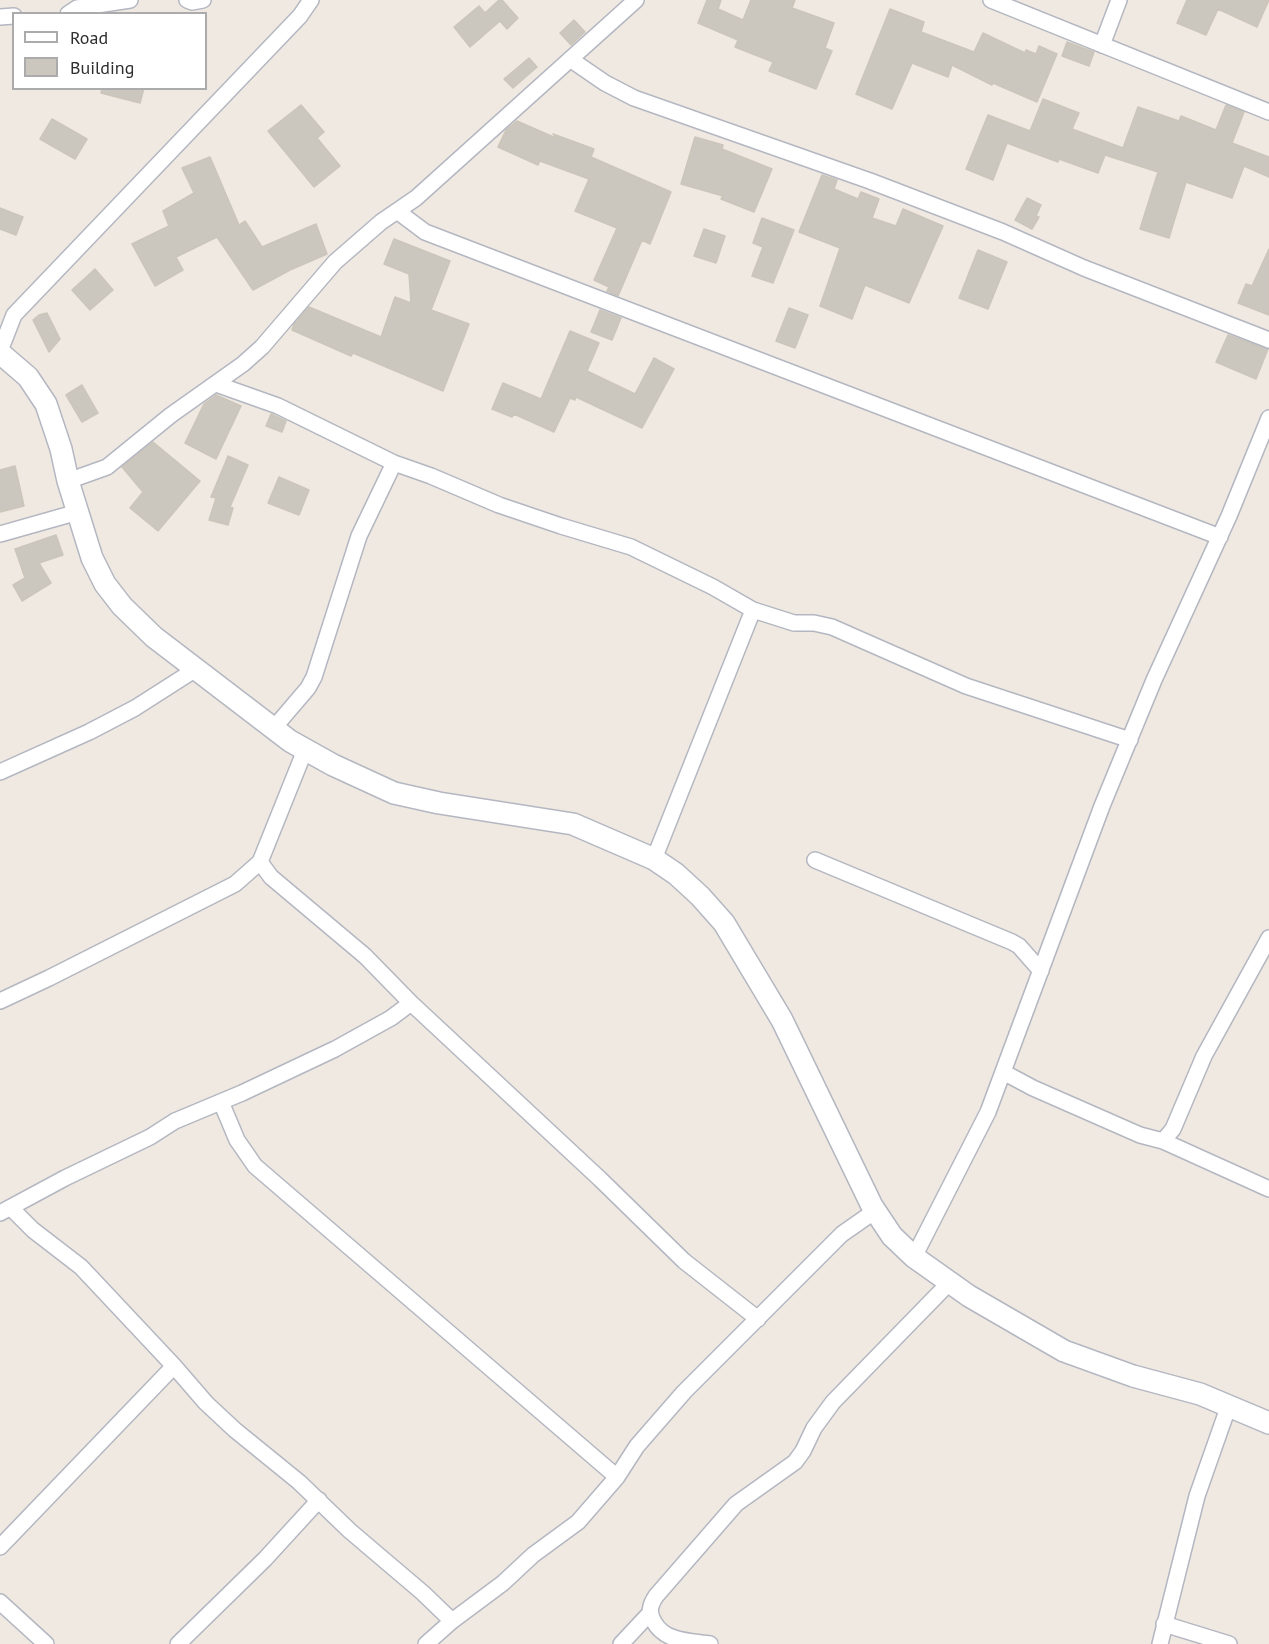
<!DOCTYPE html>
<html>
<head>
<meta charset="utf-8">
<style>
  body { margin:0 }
  #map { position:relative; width:1269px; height:1644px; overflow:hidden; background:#efe9e1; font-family:"PT Sans",sans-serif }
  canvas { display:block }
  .legend { position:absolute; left:12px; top:12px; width:195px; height:78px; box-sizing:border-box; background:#fff; border:2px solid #ababab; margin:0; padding:8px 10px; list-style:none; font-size:18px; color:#2e2e2e }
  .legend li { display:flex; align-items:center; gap:12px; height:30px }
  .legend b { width:30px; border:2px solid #ababab }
</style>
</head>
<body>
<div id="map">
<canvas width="1269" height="1644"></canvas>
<ul class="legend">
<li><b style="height:8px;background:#fff"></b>Road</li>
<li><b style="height:16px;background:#cbc7bf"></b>Building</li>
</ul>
</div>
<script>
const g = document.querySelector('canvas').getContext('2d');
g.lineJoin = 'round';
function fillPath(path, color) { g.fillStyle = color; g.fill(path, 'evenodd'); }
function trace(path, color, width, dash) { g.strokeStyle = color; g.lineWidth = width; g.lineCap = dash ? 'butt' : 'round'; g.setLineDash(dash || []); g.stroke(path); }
const building = new Path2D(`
  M499 0H502L518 18 507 29 500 21 470 47 454 27 479 6 485 13Z
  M707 0H721L718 9 743 20 751 0H795L792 8 834 23 825 48 832 51 816 89 769 71 773 62 735 47 738 40 698 23Z
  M1187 0H1269L1257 27 1218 9 1206 35 1177 23Z
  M890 9 924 22 921 32 974 52 983 33 1025 53 1026 50 1036 54 1039 46 1057 54 1037 102 993 83 992 85 952 65 948 77 912 63 892 109 856 94Z
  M574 20 585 32 571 45 560 33Z
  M1067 42 1094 52 1089 66 1062 56Z
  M529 58 537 67 513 88 504 79Z
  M102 88H144L140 103 101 93Z
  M1043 99 1079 113 1072 129 1123 148 1138 107 1179 121 1181 116 1216 130 1226 105 1244 112 1232 143 1269 157V177L1244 166 1232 198 1186 182 1169 238 1140 229 1158 172 1105 155 1098 173 1059 159 1058 162 1007 143 993 180 966 169 988 115 1030 131Z
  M301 105 324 132 317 138 340 166 314 187 268 131Z
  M52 119 87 139 75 159 40 139Z
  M517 121 558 139 553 134 594 149 591 157 671 192 650 244 642 240 618 296 607 291 609 287 594 280 617 228 575 211 589 179 540 161 538 165 498 147 506 130Z
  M695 137 723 145 722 149 772 169 754 212 721 199 723 196 681 184Z
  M210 157 239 225 245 221 262 247 316 224 327 254 290 270 253 290 217 237 176 257 183 270 155 286 132 244 169 226 163 211 194 193 182 168Z
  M822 175 837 180 834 189 858 199 861 192 879 199 872 218 896 226 903 209 943 226 909 303 865 285 852 319 820 306 840 248 799 232Z
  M1027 198 1041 205 1036 216 1039 217 1032 229 1015 220Z
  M0 208 23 217 16 235 0 229Z
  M762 218 794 230 773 283 752 276 763 247 753 243Z
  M704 229 725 236 716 263 694 256Z
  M394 239 450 261 431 310 469 324 443 391 353 353 351 356 292 330 294 324 309 307 381 337 395 297 411 303 409 274 384 264Z
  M1269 249V315L1238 303 1246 284 1252 286Z
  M978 250 1007 262 988 309 959 298Z
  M95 269 113 290 90 310 72 290Z
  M789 308 808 315 795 348 776 341Z
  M600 310 621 318 612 340 591 332Z
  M47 313 60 339 49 352 33 320 39 315Z
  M570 331 599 343 587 371 635 394 654 358 674 369 642 428 576 397 575 400 570 398 554 432 514 414 512 417 492 409 503 383 541 399Z
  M1228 335 1268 349 1256 379 1216 362Z
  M82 385 98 413 82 422 66 395Z
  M216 395 241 406 216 459 185 443 204 404Z
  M271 414 286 421 282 432 266 426Z
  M153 442 200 481 158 531 130 508 143 492 122 467Z
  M228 456 248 465 230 507 233 508 228 525 209 520 216 498 211 497Z
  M15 466 24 506 0 512V470Z
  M279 477 309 490 299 515 268 503Z
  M56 535 63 555 39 563 51 583 22 601 13 585 25 578 15 549Z`);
fillPath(building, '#cbc7bf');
trace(building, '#cbc5ba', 1.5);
const street = new Path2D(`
  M187 0 192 2 203 0
  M991 0 1269 112
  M68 14 77 8 130 0
  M0 17 14 16
  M1102 45 1119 0
  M570 59 605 83 634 98 870 181 1003 232 1084 268 1269 340
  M397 211 425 232 1220 537
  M0 351 14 315 300 16 311 0
  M216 384 278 406 394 463 431 476 499 505 561 526 631 547 713 587 753 610 794 623H814L832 627 966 686 1130 740
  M68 481 107 467 171 415 243 364 262 347 335 262 381 222 416 198 636 0
  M0 534 78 512
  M273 729 308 688 314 677 359 536 394 463
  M0 772 89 732 135 708 196 669
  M654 859 753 610
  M815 860 1012 942 1019 946 1041 971
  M0 1001 49 978 235 884 260 862 305 750
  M411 1003 600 1179 684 1261 758 1319
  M1003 1072 1033 1088 1140 1135 1163 1141 1173 1129 1204 1056 1269 938
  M221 1102 237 1140 255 1166 617 1477
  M1163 1141 1269 1189
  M11 1208 33 1230 81 1267 174 1366 206 1403 235 1430 299 1482 350 1531 423 1593 452 1621 503 1583 533 1555 578 1522 617 1477 637 1446 684 1392 842 1234 875 1211
  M0 1213 65 1178 150 1137 175 1121 242 1093 335 1049 391 1018 411 1003 365 956 271 877 260 862
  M914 1257 988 1112 1102 806 1154 680 1229 516 1269 418
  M0 1547 174 1366
  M0 1602 46 1644
  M1164 1624 1229 1644
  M178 1644 265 1559 319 1500
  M426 1644 452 1621
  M621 1644 650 1613
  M710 1644C690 1641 665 1642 654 1622 648 1612 650 1605 656 1596L736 1504 795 1462 803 1451 814 1428 833 1402 950 1282
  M1160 1644 1197 1496 1229 1405`);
const secondary = new Path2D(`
  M0 353 28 377 46 404 61 449 68 481 92 558 105 584 122 606 154 637 290 741 333 765 394 793 439 803 573 824 654 859 676 874 700 896 724 923 782 1020 872 1206 892 1236 914 1257 969 1296 1064 1351 1133 1376 1200 1394 1269 1423`);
trace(street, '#b4b7c1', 18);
trace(secondary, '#b4b7c1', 24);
trace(street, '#fff', 15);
trace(secondary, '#fff', 21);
</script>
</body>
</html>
